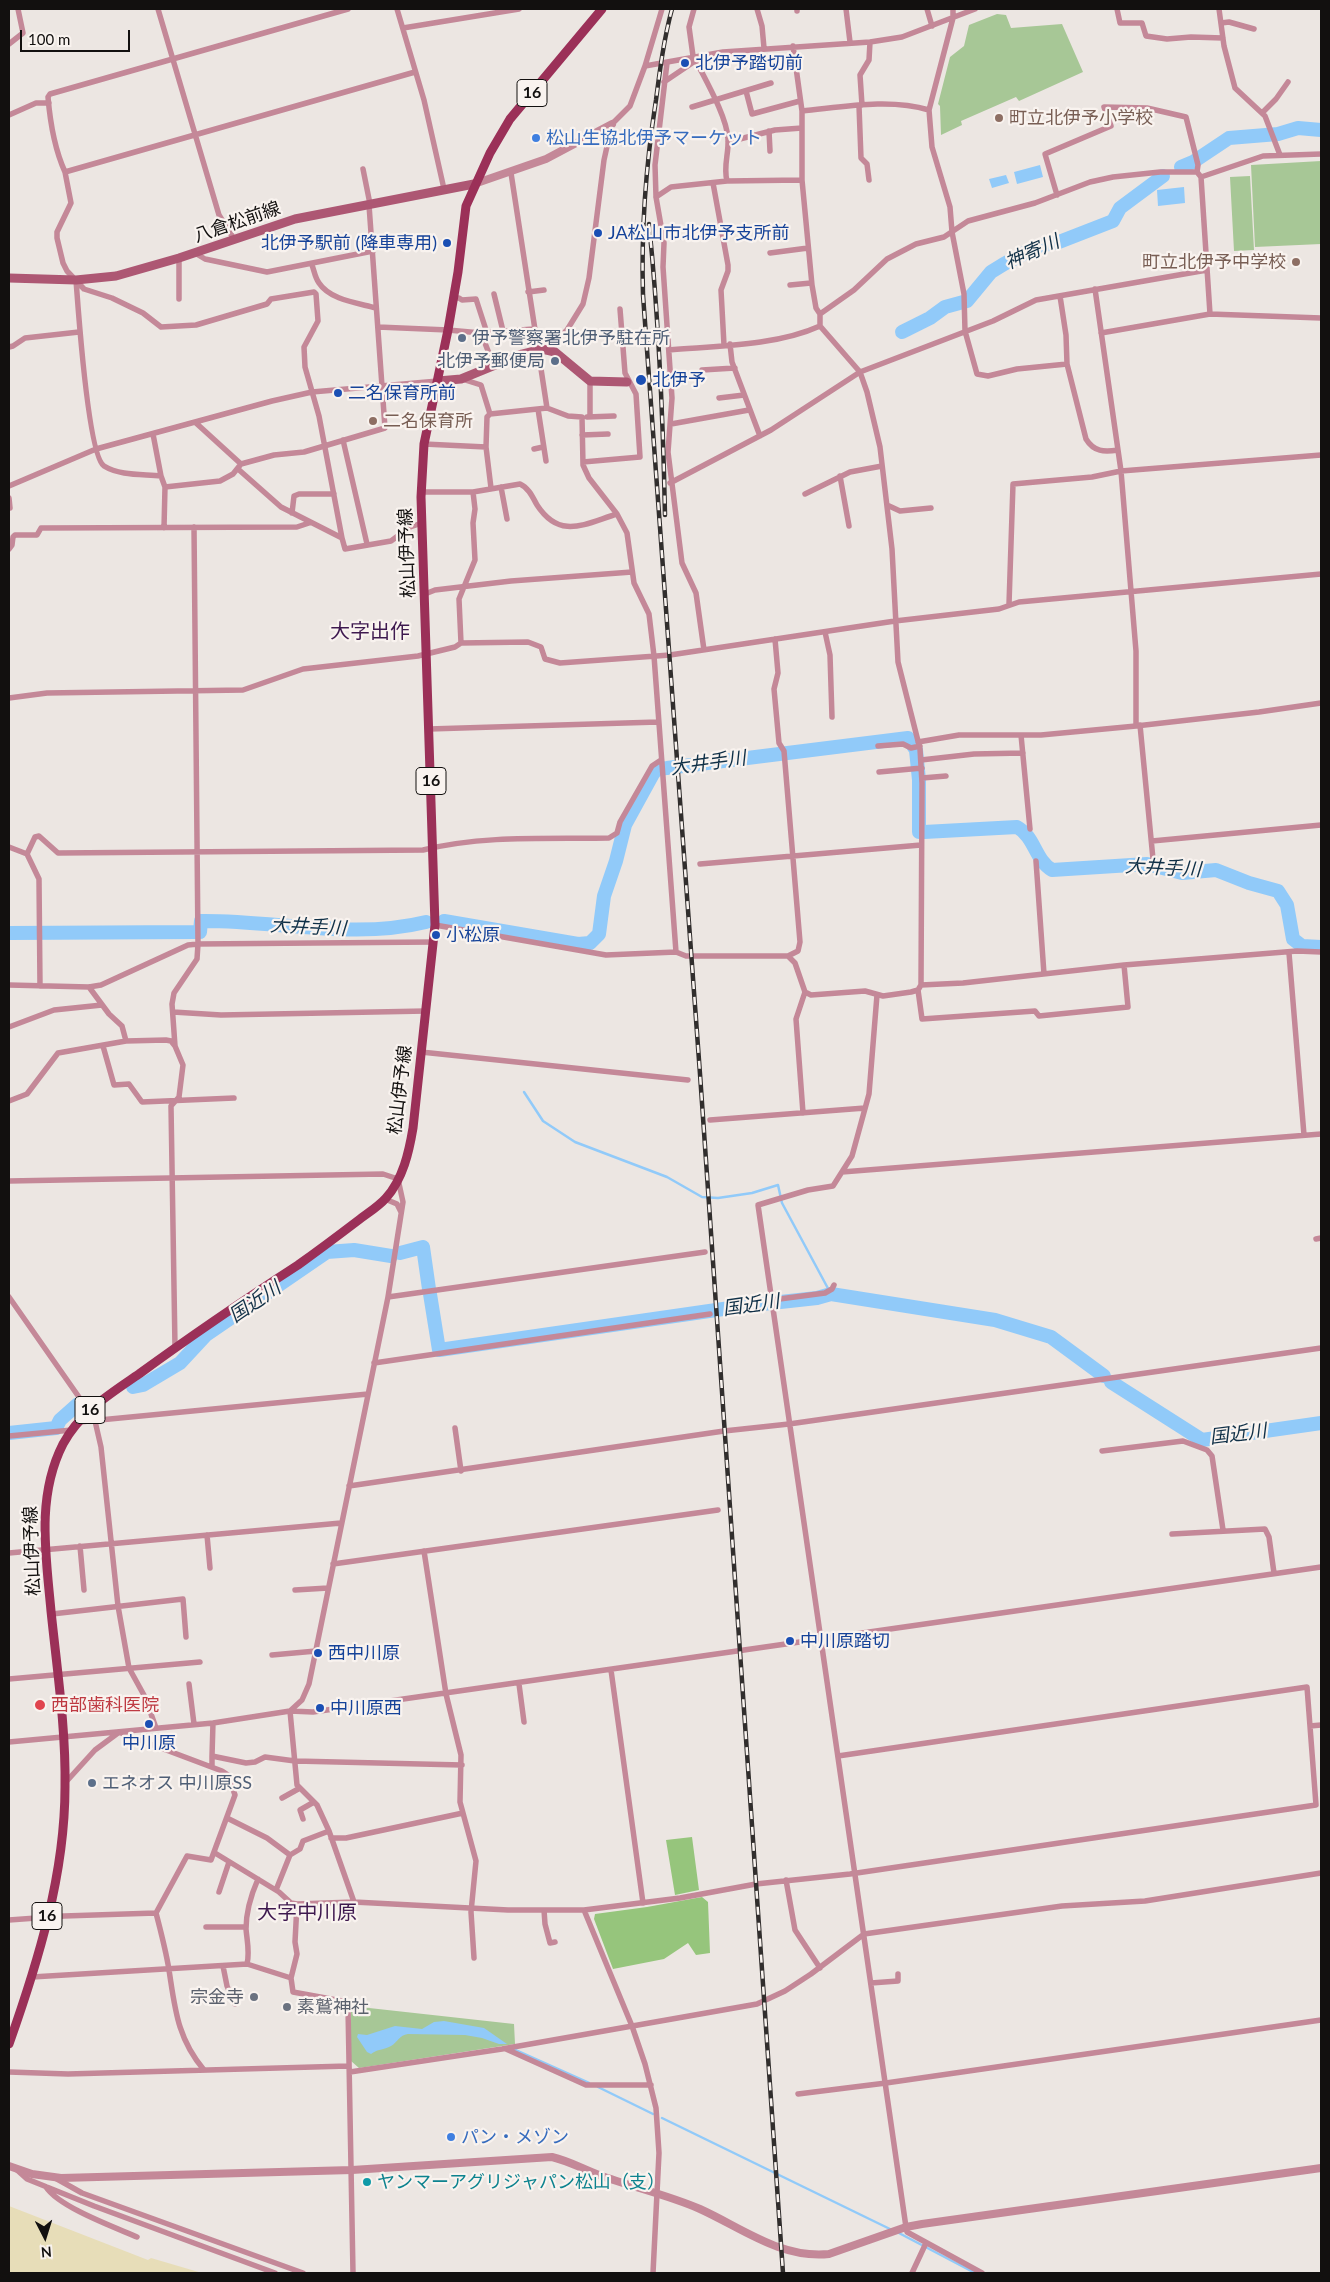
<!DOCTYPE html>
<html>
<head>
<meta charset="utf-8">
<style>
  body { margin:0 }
  #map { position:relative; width:1330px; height:2282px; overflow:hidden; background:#ece6e2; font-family:Lato,sans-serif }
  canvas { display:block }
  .frame { position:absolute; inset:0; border:10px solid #12100f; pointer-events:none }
  .north { position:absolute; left:20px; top:2212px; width:50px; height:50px; -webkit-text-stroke:4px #f9f3ef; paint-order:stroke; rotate:175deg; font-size:14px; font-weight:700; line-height:20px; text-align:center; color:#12100f }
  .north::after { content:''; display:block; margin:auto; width:18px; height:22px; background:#12100f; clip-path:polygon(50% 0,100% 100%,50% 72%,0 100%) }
  .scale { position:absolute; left:20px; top:30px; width:110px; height:22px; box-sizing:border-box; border:2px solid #12100f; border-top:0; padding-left:6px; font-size:15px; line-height:18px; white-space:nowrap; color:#12100f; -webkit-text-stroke:4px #f9f3ef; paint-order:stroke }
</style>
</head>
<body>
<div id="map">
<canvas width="1330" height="2282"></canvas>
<div class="frame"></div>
<div class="north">N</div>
<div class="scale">100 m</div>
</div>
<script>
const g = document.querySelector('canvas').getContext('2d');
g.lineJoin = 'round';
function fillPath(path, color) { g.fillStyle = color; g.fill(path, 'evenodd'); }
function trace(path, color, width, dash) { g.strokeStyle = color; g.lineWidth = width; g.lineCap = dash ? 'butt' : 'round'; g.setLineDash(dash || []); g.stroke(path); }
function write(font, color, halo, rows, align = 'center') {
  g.font = font + ' Lato,"Noto Sans JP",sans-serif'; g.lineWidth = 4.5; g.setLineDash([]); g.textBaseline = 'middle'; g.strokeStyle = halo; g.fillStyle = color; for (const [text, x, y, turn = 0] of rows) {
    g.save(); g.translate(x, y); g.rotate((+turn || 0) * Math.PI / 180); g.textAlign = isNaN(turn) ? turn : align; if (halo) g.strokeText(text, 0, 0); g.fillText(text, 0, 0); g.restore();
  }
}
fillPath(new Path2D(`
  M997 14 1006 15 1011 28 1062 24 1083 72 1019 101 1016 97 961 121 962 125 941 135 940 106 938 104 950 57 964 46 969 25Z
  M1321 161V244L1255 247 1251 165Z
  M1250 176 1254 250 1234 251 1230 177Z
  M351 2006 514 2024 515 2044 359 2068 351 2061Z`), '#a7c796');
fillPath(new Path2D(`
  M692 1837 699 1890 675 1895 666 1840Z
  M702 1897 708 1902 710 1953 696 1955 688 1943 664 1959 613 1969 594 1919 595 1914 647 1907Z`), '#96c57c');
fillPath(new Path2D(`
  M9 2206 148 2260 151 2258 202 2273H9Z`), '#e7ddb8');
fillPath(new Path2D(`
  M1040 165 1043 177 1017 184 1014 172Z
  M1006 175 1009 183 992 188 989 179Z
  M1184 187 1185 203 1158 206 1157 190Z
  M444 2021 484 2028 507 2044H499L482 2038 465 2035 408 2034C399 2035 398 2042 391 2046 384 2050 377 2049 371 2054L367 2052 357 2037 358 2034 367 2035 395 2026 422 2029 434 2022Z`), '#91caf9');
trace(new Path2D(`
  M524 1092 543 1121 575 1142 667 1177 702 1197 718 1198 752 1193 778 1185 782 1203 831 1294
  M513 2049 589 2083
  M598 2087 653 2114
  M662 2118 892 2230
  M897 2232 975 2273`), '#91caf9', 2.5);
trace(new Path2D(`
  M1181 167 1193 162 1229 138 1278 134 1298 128 1321 130
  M902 332 930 318 945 307 967 301 991 272 1004 264 1038 246 1059 242 1113 221 1120 208 1163 176
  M924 832 1017 827C1035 837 1035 860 1052 870L1147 864 1182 873 1216 870 1249 883 1278 891 1287 905 1293 939 1302 946 1321 947
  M444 921 578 944 590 943 599 934 604 896 616 861 625 825 653 774 657 769 667 768 908 738 916 750 919 780V832
  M200 932 201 921C275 920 353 940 426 922
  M9 933 196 932
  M400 1253 423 1247 429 1289
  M430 1294 439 1350 744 1306 817 1298 831 1294 995 1320 1051 1337 1104 1376
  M1111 1382 1202 1440 1321 1423
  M133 1387 143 1385 180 1363 206 1335 327 1252 354 1250 391 1256
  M9 1433 56 1428 60 1420 78 1404`), '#91caf9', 14);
trace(new Path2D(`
  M158 9 219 215 234 239
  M397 9 424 100 444 189
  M757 9 762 26 764 48
  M797 9V11
  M846 9 850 42
  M927 9 932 26
  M953 9V18L929 110 932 147 950 207 952 232 964 294 965 331 977 374 988 376 1017 369 1067 364 1086 439C1094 452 1104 452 1118 450
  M1117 9 1120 23H1142L1146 36 1167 39 1191 37 1223 38
  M1219 9 1224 46 1235 88 1265 116 1280 155
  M1221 23 1229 22 1254 29
  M403 28 519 9
  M9 44 23 33 18 9
  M693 56 689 27 694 9
  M696 61C706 81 727 117 728 139 729 154 723 166 727 181
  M667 63 655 165 656 197 664 243 663 267 672 398 668 452 682 563 696 593 704 650
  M645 66 662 9
  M664 82 698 59
  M746 91 752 114 800 101
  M862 105 860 75 869 60 870 42
  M859 106 861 158 867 164 869 180
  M692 107 771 83
  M802 111C843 107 889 98 929 110
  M1262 113 1276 99 1288 82
  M9 115 36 103H49
  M769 131 770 151
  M728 142 775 130 802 128
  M363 169 370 204
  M65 172C55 150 50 121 48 97L50 94 348 9
  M511 173 547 408 568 416 582 417 583 465 589 478 617 514 627 533 634 583 649 614 654 656 676 952
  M1201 177 1263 156 1321 154
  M713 183 728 265V271L721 290 724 345
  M1057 195 1045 154 1111 126 1104 107 1147 108 1186 117 1198 165 1197 172
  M656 197 671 187 680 186 727 181 802 180
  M195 253 205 259 267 272 373 251
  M770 253 808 248
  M312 265C314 270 315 278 319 283 330 300 358 303 376 308
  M76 280C78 306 88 456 104 466 120 476 143 474 161 476L165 487 164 528
  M790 285 811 283
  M1095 289 1121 471 1136 651V726
  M528 292 544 290
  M494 294 503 331
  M1060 296 1066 335 1067 364
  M453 298H459L462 300 476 299 487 333
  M179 299V258
  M820 314 854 290 887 259 916 244 944 237 968 221 1035 203 1090 182 1113 177 1160 172H1197L1201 177 1210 314 1321 318
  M378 327 448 330 481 333 533 329
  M481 333 494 366
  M1101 333 1210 314
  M730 344 732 362 760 436
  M9 347 13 346 25 338 79 332
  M547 349 567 330 583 304 589 278 604 160 612 124 630 106 645 66 723 52 870 42 902 37 975 9
  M669 350C716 346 776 346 820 326
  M702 370 735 368
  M462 379 481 385 490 414
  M719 398 744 395
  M538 409 546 461
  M587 417 614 416
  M590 417V381
  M196 423 241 464
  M671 424 749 410
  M153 434 161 476
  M582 435 608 434
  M343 440 367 544
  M424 444 486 447
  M534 449 543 447
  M583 462 640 457 636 394 625 373 620 309
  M238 469 281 507 342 538 345 549 391 541 410 527 422 523
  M840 476 849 526
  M670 483 771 430 860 372 993 321 1036 300 1207 270
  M9 486 96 449 272 401 312 392 438 381
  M165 487 220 481 233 474 241 464 274 455 304 452 385 428 369 205
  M501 487 507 519
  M491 488 486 447 487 417 490 414 547 408
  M422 492H473L520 484C529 488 533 498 537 505 560 540 584 524 617 514
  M805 494 850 472 882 466
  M9 498 10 508
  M887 505 900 511 931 508
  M292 513 294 496 299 494H334
  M342 538 319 416 305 367 304 347 318 321 316 294 314 292 271 299 267 304 196 325 161 327 143 313 112 298 84 289 67 271 63 263 57 238V232L71 203 65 172 415 72
  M9 549 12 545 13 537 15 535H37L41 528 297 527 309 523
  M425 594 435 590 511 581 632 572
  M1009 604 1013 484 1092 477 1121 471 1321 455
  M825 632 830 655 832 717
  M775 639 778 673 774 689 779 743 784 751 800 942 798 951 788 956
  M461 643 459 599 475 560 473 523 475 509 473 492
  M9 698 47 693 243 690 303 669 418 656 455 647 461 643 528 642 541 647 545 659 560 663 670 655 895 621 999 609 1019 602 1321 574
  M1140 725 1153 859
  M429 729 658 722
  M1021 735 1030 829
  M918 742 959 735H1041L1136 726 1259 712 1321 703
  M878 746 903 744 911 748 920 746
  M921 760 974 754 1023 753
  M879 772 922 768
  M922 778 946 776
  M1152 841 1321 825
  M9 847 27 854 35 837 39 836 58 853 423 850C483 835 548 839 609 838L617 833 620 822 652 766 661 760
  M27 854 39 879 40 986
  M1036 861 1044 974
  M700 864 921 845
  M435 925 606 955 676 952 686 956H788L795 963 805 992 811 995 865 991 883 996 911 992 918 990 921 985 922 783 920 749 898 662 892 549 880 447 867 392 860 372 820 326V314L816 308 812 285 802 180V111L793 46
  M1289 953 1304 1135
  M9 985 89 987 101 985 188 945 198 944 434 942
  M921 985 963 983 1124 965 1297 951 1321 952
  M89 987 109 1014 122 1026 126 1041
  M918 990 922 1019 1035 1011 1039 1016 1128 1007 1124 965
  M877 995 869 1094 852 1156 833 1186 808 1190 758 1205 906 2227 907 2232 982 2273
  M173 1012 221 1015 426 1011
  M9 1027 54 1010 102 1005
  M103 1046 114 1085 129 1084 142 1102 234 1098
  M421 1052 688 1080
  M9 1101 27 1094 58 1053 126 1041 166 1040 171 1041 175 1046
  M803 1113 796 1019 805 992
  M710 1120 865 1108
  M842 1172 1321 1134
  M9 1181 383 1174 398 1179 403 1202 388 1297 309 1684 302 1700 290 1711
  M385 1199 397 1204 401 1212
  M1316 1239 1321 1238
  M9 1297 88 1410 95 1421 101 1447 118 1606 129 1668 145 1697 156 1728
  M388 1297 705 1252
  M772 1300 825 1293 832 1289 834 1285
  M175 1347 171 1106 179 1097 183 1065 175 1046 172 1004 174 993 197 959 198 944 194 527
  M374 1363 710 1314
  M79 1422 368 1394
  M455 1428 461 1471
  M9 1436 72 1430
  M1102 1451 1183 1441 1207 1450 1212 1456 1223 1530
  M349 1486 724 1431 789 1424 1321 1348
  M1172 1534 1265 1529 1269 1537 1274 1573
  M207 1535 210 1568
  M80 1546 84 1590
  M424 1551 446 1694 461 1755 460 1802 476 1861 471 1912 474 1958
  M9 1553 341 1523
  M333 1564 718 1510
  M295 1590 328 1588
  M52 1614 183 1599 186 1637
  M272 1655 316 1651
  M611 1670 643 1903
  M9 1679 200 1662
  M189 1684 194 1724
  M519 1684 524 1722
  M290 1711 297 1785 317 1805 329 1831 354 1902
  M1310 1726 1321 1725
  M121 1733 222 1771 228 1775 235 1795 211 1860 187 1856 156 1913
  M9 1742 213 1723 290 1711 313 1712 1321 1567
  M212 1756 213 1723
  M212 1766V1756L246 1763 255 1762 265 1757 295 1761 462 1765
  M65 1783 95 1750 118 1733
  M282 1798 300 1788
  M227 1818 267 1838 290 1855 276 1890
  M303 1819 300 1810 314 1802
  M331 1838H346L463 1813
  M215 1853 279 1892 291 1903 297 1904 354 1902 508 1910H584L680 1898 756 1884 850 1874 1316 1805 1307 1687 838 1756
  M290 1855 300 1849 303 1841 329 1831
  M258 1879C251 1895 246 1911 246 1929 247 1941 250 1952 247 1964L291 1978
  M786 1880 795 1930 820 1968
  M219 1892 229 1862
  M297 1904 295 1942 297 1954 291 1978 293 1992 342 2001 346 2003 348 2008 353 2273
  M544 1910 545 1924 550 1943 555 1942
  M584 1910 632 2026 645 2064 656 2108 659 2153 653 2273
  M156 1913C161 1932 166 1951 169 1970 175 2008 177 2038 204 2070
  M9 1920 64 1916 156 1913
  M206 1927H246
  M223 1966 227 1986 235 2004
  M32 1977 247 1964
  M871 1983 898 1981V1974
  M506 2049 586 2085H651
  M9 2072 68 2074 348 2066
  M350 2072 502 2049 757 2004 785 1991 811 1974 864 1934 1062 1906 1145 1901 1321 1873
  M798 2094 886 2083 1321 2020
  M17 2170 27 2179 94 2206 275 2273
  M57 2179 82 2193 303 2273
  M46 2187C59 2207 114 2227 137 2237
  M912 2273 926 2243`), '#c48898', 5.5);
trace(new Path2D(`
  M474 184 546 159 612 124
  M9 2166 32 2174 61 2178 352 2170 552 2157C569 2161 583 2169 599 2175 632 2187 668 2195 700 2209 742 2228 781 2259 829 2254L906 2227 922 2224 1321 2168`), '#c48898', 8);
trace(new Path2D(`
  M9 278 76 280 116 276 179 258 295 219 474 184
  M438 381 461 379 522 354 542 349 555 352 590 381 627 382`), '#ad5773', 9);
trace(new Path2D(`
  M9 2044C38 1962 65 1875 65 1787 66 1729 57 1669 51 1611 46 1555 36 1497 63 1444 80 1412 110 1394 139 1374 191 1336 244 1300 298 1265 319 1250 339 1235 360 1219 368 1213 379 1206 386 1198 403 1179 409 1152 413 1128L435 925 421 497 424 444 448 330 458 272 466 206 490 153 510 119 602 9`), '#9b3058', 9);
const rail = new Path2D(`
  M672 9C664 38 660 69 656 100 646 164 641 229 643 295L700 1074 783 2273
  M649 224C659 321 663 418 665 515`);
trace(rail, '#312e2d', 4.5);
trace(rail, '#f9f3ef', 2.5, [8]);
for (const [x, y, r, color] of [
  [685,63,5,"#1a4fb4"],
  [999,118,5,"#8d6e63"],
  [536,138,5,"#3f7fe0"],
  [598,233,5,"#1a4fb4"],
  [447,243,5,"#1a4fb4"],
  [1296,262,5,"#8d6e63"],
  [462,338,5,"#5c6f8a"],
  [555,361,5,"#5c6f8a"],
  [641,380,6,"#1a4fb4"],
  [338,393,5,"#1a4fb4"],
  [373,421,5,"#8d6e63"],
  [436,935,5,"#1a4fb4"],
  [790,1641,5,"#1a4fb4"],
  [318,1653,5,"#1a4fb4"],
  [40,1705,6,"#e0444e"],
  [320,1708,5,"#1a4fb4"],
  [149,1724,5,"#1a4fb4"],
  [92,1783,5,"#5c6f8a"],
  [254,1997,5,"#6b7280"],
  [287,2007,5,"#6b7280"],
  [451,2137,5,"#3f7fe0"],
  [367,2182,5,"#0f9aa8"]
]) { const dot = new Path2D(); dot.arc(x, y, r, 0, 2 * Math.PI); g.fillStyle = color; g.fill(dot); trace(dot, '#f9f3ef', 2); }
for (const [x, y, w] of [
  [532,93,30],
  [431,781,30],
  [90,1410,30],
  [47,1916,30]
]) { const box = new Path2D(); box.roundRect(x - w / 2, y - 13.5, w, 27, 4); g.fillStyle = '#f9f3ef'; g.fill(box); trace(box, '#12100f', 1); }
write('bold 16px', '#12100f', null, [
  ["16",532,93],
  ["16",431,781],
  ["16",90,1410],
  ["16",47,1916]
]);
write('18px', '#164399', '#f9f3ef', [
  ["北伊予踏切前",695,63],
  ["JA松山市北伊予支所前",608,233],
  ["北伊予駅前 (降車専用)",437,243,"right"],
  ["北伊予",652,380],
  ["二名保育所前",348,393],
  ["小松原",446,935],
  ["中川原踏切",800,1641],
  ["西中川原",328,1653],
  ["中川原西",330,1708],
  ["中川原",149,1743,"center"]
], 'left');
write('18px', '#785e54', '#f9f3ef', [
  ["町立北伊予小学校",1009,118],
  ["町立北伊予中学校",1286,262,"right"],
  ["二名保育所",383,421]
], 'left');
write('18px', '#366cbe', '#f9f3ef', [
  ["松山生協北伊予マーケット",546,138],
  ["パン・メゾン",461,2137]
], 'left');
write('18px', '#12100f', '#f9f3ef', [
  ["八倉松前線",237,222,-19],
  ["松山伊予線",407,553,-92],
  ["松山伊予線",400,1090,-83],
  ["松山伊予線",32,1551,-92]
]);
write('18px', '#4e5e75', '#f9f3ef', [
  ["伊予警察署北伊予駐在所",472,338],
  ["北伊予郵便局",545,361,"right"],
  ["エネオス 中川原SS",102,1783]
], 'left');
write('18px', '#be3a42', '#f9f3ef', [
  ["西部歯科医院",51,1705]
], 'left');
write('18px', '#5b616d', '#f9f3ef', [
  ["宗金寺",244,1997],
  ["素鷲神社",297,2007,"left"]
], 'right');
write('18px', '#0d838f', '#f9f3ef', [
  ["ヤンマーアグリジャパン松山（支）",377,2182]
], 'left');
write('italic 19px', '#103047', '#f9f3ef', [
  ["神寄川",1032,252,-24],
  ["大井手川",708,763,-8],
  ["大井手川",1163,868,3],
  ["大井手川",308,927,3],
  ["国近川",255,1302,-34],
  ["国近川",751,1305,-8],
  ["国近川",1238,1434,-7]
]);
write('20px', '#3e194f', '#f9f3ef', [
  ["大字出作",370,632],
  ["大字中川原",307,1913]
]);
</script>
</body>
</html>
